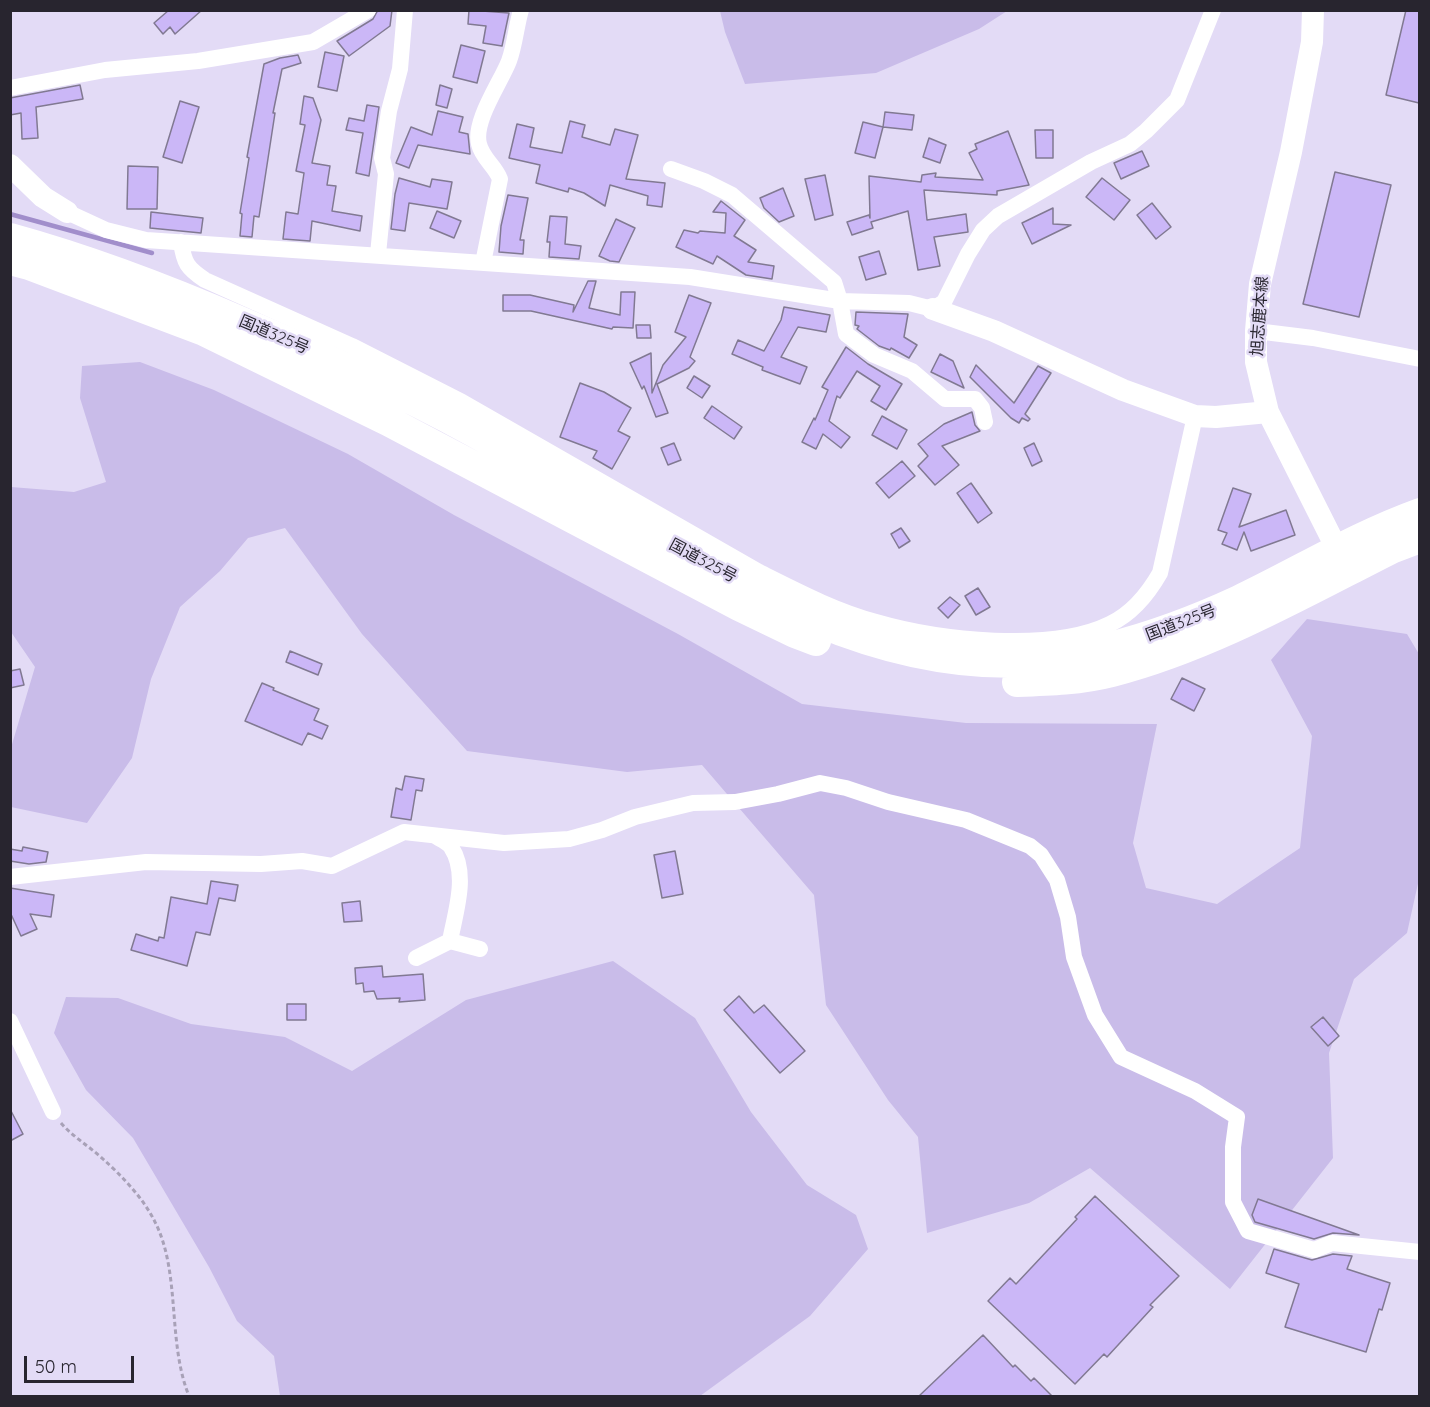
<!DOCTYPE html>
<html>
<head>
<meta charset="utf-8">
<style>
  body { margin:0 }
  #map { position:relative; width:1430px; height:1407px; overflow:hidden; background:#e3dbf6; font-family:Quicksand,sans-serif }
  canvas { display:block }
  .frame { position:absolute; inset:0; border:12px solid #28252f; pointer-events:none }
  .scale { position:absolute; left:24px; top:1356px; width:110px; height:27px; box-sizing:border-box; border:3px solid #28252f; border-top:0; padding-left:8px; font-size:18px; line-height:21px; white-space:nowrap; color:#28252f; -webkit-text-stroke:4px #e3dbf6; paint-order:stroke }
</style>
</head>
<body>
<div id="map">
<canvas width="1430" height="1407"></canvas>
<div class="frame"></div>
<div class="scale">50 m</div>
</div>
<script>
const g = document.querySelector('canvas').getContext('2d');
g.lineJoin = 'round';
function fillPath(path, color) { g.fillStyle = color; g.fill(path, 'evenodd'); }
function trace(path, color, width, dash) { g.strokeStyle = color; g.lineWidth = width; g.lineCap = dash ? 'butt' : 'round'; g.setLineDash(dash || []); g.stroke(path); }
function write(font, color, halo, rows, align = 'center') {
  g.font = font + ' Quicksand,"Noto Sans JP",sans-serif'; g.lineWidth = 5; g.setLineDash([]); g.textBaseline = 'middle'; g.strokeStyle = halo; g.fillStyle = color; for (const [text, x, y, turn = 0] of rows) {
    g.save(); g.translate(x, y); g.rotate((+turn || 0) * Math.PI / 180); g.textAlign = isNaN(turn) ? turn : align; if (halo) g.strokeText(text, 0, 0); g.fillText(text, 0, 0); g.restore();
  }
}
fillPath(new Path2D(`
  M720 11V10L1007 11 979 29 876 73 745 84 725 32Z
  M140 362 214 390 348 454 454 515 678 634 802 704 966 723 1157 724 1133 843 1146 888 1217 904 1300 848 1312 736 1271 660 1307 619 1407 634 1419 654V879L1407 933 1354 979 1329 1053 1333 1158 1230 1289 1090 1168 1029 1203 927 1233 918 1137 888 1100 826 1005 814 895 702 765 627 772 467 751 362 634 285 528 248 538 220 571 180 607 151 679 132 758 87 823 11 807 10 751 35 667 11 632V487L74 492 106 482 80 398 82 366Z
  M613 961 695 1018 751 1112 807 1185 856 1215 868 1249 810 1316 700 1396H280L274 1356 237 1321 209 1267 133 1138 86 1090 54 1033 66 997 118 998 191 1024 285 1037 352 1071 466 1000Z`), '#c9bce9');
trace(new Path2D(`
  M10 214 152 253`), '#a18ecb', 4.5);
const building = new Path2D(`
  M169 10H202L175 34 170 27 163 34 154 23Z
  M378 10H392L390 26 349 56 337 41 373 19Z
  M469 10 509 13 502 46 483 43 486 26 468 24Z
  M1406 10H1419V103L1386 95Z
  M461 45 485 51 477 83 453 77Z
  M325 52 344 56 337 91 318 87Z
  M298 55 301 63 282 69 273 113H275L259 217 254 216 252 237 240 236 242 214 240 213 249 158 247 157 264 64 280 58Z
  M80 85 83 99 36 107 38 138 22 139 21 113 10 115V98Z
  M440 85 452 89 447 108 436 105Z
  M304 96 313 98 321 120 312 163 330 166 327 185 336 186 332 211 362 216 360 231 312 221 310 241 283 239 286 212 298 214 304 173 296 171 305 125 300 124Z
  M180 101 199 107 182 163 163 157Z
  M367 105 379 107 369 176 356 173 363 133 346 130 349 118 364 121Z
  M438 111 463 117 459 132 468 134 470 154 418 145 409 168 396 163 411 127 432 135Z
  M885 112 914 115 912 130 883 127Z
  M570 121 585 125 582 137 610 145 615 129 638 135 626 179 665 183 662 207 647 205 648 196 610 185 605 206 584 193 569 188 568 192 536 183 540 165 509 158 517 124 534 128 530 147 562 153Z
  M863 122 883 127 875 158 855 153Z
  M1035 130H1053V158H1036Z
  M1008 131 1029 185 997 191V195L924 190 927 220 966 214 968 232 934 237 940 266 918 270 908 211 871 222 873 228 852 235 847 222 869 215 870 218 869 176 921 182 922 175 936 173 935 177 983 180 969 153 977 149 975 144Z
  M929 138 946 145 940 163 923 157Z
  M1142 151 1149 166 1121 179 1114 163Z
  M128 166 158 167 157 209H127Z
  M1335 172 1391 185 1359 317 1303 304Z
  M825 175 833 215 815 220 805 179Z
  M399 178 430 187 432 179 452 182 447 209 409 203 405 231 391 229 395 194Z
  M1102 178 1130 200 1114 220 1086 197Z
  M783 188 794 216 779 222 764 208 760 198Z
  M508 195 528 198 520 240H524L523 254 499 252 501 226Z
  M721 201 745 220 734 236 756 250 748 262 774 266 772 279 746 275 717 256 713 264 676 247 684 230 698 233 700 231 725 233 726 213 713 212Z
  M1152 203 1171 227 1156 239 1137 215Z
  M1053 208V224L1071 225 1032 244 1022 223Z
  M437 211 461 221 454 238 430 228Z
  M151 212 203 218 201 233 150 228Z
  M550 216 567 217 565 244 581 246 579 259 549 257 550 242H547Z
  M616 219 635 228 619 262 610 261 599 256Z
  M879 251 886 274 866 280 859 257Z
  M588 281H596L589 308 620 315 621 292H635L633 328 613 327 612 329 531 311H503V295H530L574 305 573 312Z
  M689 295 711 303 690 357 695 361 689 368 657 384 668 413 656 417 644 386 642 389 630 363 651 353 652 393 663 365 686 337 675 332Z
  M784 307 830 315 826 332 798 327 781 357 807 367 800 384 762 370 763 367 732 354 738 340 764 351 781 320Z
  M856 312 908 314 904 337 917 345 909 358 891 348 890 350 879 346 857 329 859 326 855 325Z
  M636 325H650L651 338H637Z
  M846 347 868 364 902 384 886 410 871 401 880 386 857 371 840 398 837 396 829 421 850 437 841 448 823 434 816 449 802 442 814 418 815 420 828 390 822 387Z
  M940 354 953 361 964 388 931 372Z
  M976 365 1014 403 1038 366 1051 373 1025 414 1030 419 1028 421 1022 418 1019 423 1011 418 970 377Z
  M694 376 710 386 702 398 687 388Z
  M580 383 604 392 631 408 618 431 630 437 612 469 593 458 597 451 560 437Z
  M712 406 742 427 734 439 704 418Z
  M972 412 975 425 980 431 942 446 959 465 935 485 918 466 928 456 918 444 944 424Z
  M882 416 907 430 897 449 872 435Z
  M674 443 681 460 668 465 661 448Z
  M1034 443 1042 461 1032 466 1024 448Z
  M902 461 915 476 889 498 876 483Z
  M971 483 992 513 978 523 957 493Z
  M1233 488 1251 494 1239 527 1286 510 1295 535 1251 551 1244 532 1237 550 1222 544 1227 533 1218 530Z
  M901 528 910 541 899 548 891 534Z
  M978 588 990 607 976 615 965 596Z
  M950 597 960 605 948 618 938 608Z
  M290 651 322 664 318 675 286 662Z
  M20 669 24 685 10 688V671Z
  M1182 678 1205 689 1194 711 1171 699Z
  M262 683 274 688 273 690 319 709 314 720 328 726 322 739 308 733 302 745 245 721Z
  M405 776 424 779 422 791 416 790 411 820 391 817 396 788 402 790Z
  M23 847 48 852 46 862 29 864 10 861V849L22 851Z
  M675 851 683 894 662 898 654 855Z
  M211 881 238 885 235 901 219 898 210 935 196 932 187 966 131 950 136 934 158 941 159 937 164 938 171 897 207 904Z
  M10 888 54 895 51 917 30 914 37 929 21 936 10 912Z
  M360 901 362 921 344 922 342 903Z
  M382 966 383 977 423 974 425 1000 399 1002 400 998 377 999 374 991 364 992 363 983 356 984 355 968Z
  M739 996 754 1013 764 1005 805 1051 780 1073 724 1010Z
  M287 1004H306V1020H287Z
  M1323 1017 1339 1036 1328 1046 1311 1027Z
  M10 1109 23 1134 10 1141Z
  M1095 1196 1179 1276 1150 1305 1153 1307 1107 1357 1104 1354 1075 1384 988 1301 1010 1278 1016 1284 1077 1219 1075 1217Z
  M1258 1199 1359 1235 1333 1233 1314 1239 1255 1222 1252 1215Z
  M1274 1249 1312 1260 1333 1254 1352 1256 1347 1269 1390 1283 1382 1310 1379 1309 1366 1352 1285 1327 1299 1284 1266 1273Z
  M983 1335 1013 1367 1015 1365 1031 1381 1034 1378 1052 1396H919Z`);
fillPath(building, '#cbb7f7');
trace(building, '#817992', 1.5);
trace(new Path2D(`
  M61 1123C73 1137 89 1146 103 1159 122 1176 144 1199 155 1222 181 1273 167 1342 189 1396`), '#a8a1b7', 3, [4.5, 3]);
trace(new Path2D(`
  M10 88 105 70 198 61 313 42 368 10
  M671 169 704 181 732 195 834 282 840 301 846 334 874 355 912 371 945 399H975L982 408 985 422
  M67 212 106 230 146 240 690 277 840 301 909 303 933 309 944 302 968 254 983 230 998 216 1091 162 1130 144 1146 131 1177 100 1213 10
  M181 242C184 263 187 268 205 280L352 346 462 402 759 572C797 591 835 611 876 622 938 640 1051 653 1110 624 1133 613 1148 594 1160 573L1195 416
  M378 254 386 174 382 158 389 111 400 69 405 10
  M483 263 500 179C495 166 482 158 479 144 473 121 501 82 509 61 515 45 516 27 521 10
  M1256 331 1313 338 1420 359
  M435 836C440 839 448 842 451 847 469 874 455 913 450 941
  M10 877 146 862 261 864 302 861 332 866 404 832 504 843 569 839 602 830 635 817 693 803 735 802 778 794 820 783 846 788 888 802 966 820 1030 846 1041 855 1057 880 1068 917 1074 957 1095 1015 1121 1057 1195 1091 1237 1117 1233 1147V1202L1248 1231 1314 1250 1332 1243 1420 1252
  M416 958 450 941 480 949
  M10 1021 53 1112`), '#fff', 16);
trace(new Path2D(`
  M1313 10 1312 42 1291 152 1260 284 1256 331V362L1268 412 1344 563
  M10 165 43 197 67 212
  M933 309 994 331 1123 390 1195 416 1216 417 1268 412`), '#fff', 22);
trace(new Path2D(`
  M10 238C90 260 166 289 242 322 320 355 397 390 472 431 553 475 632 523 714 567 747 585 781 607 816 621 895 654 978 671 1064 659 1079 657 1094 651 1109 647 1153 636 1198 619 1239 600 1300 571 1356 536 1420 513
  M10 260 29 265 204 331 388 421 739 606 795 633 816 641
  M1017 682C1049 681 1081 680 1112 672 1209 647 1302 594 1391 549L1420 538`), '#fff', 30);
write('16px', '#28252f', '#e3dbf6', [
  ["旭志鹿本線",1260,316,-86],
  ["国道325号",274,335,23],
  ["国道325号",703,561,28],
  ["国道325号",1181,623,-21]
]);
</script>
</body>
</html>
